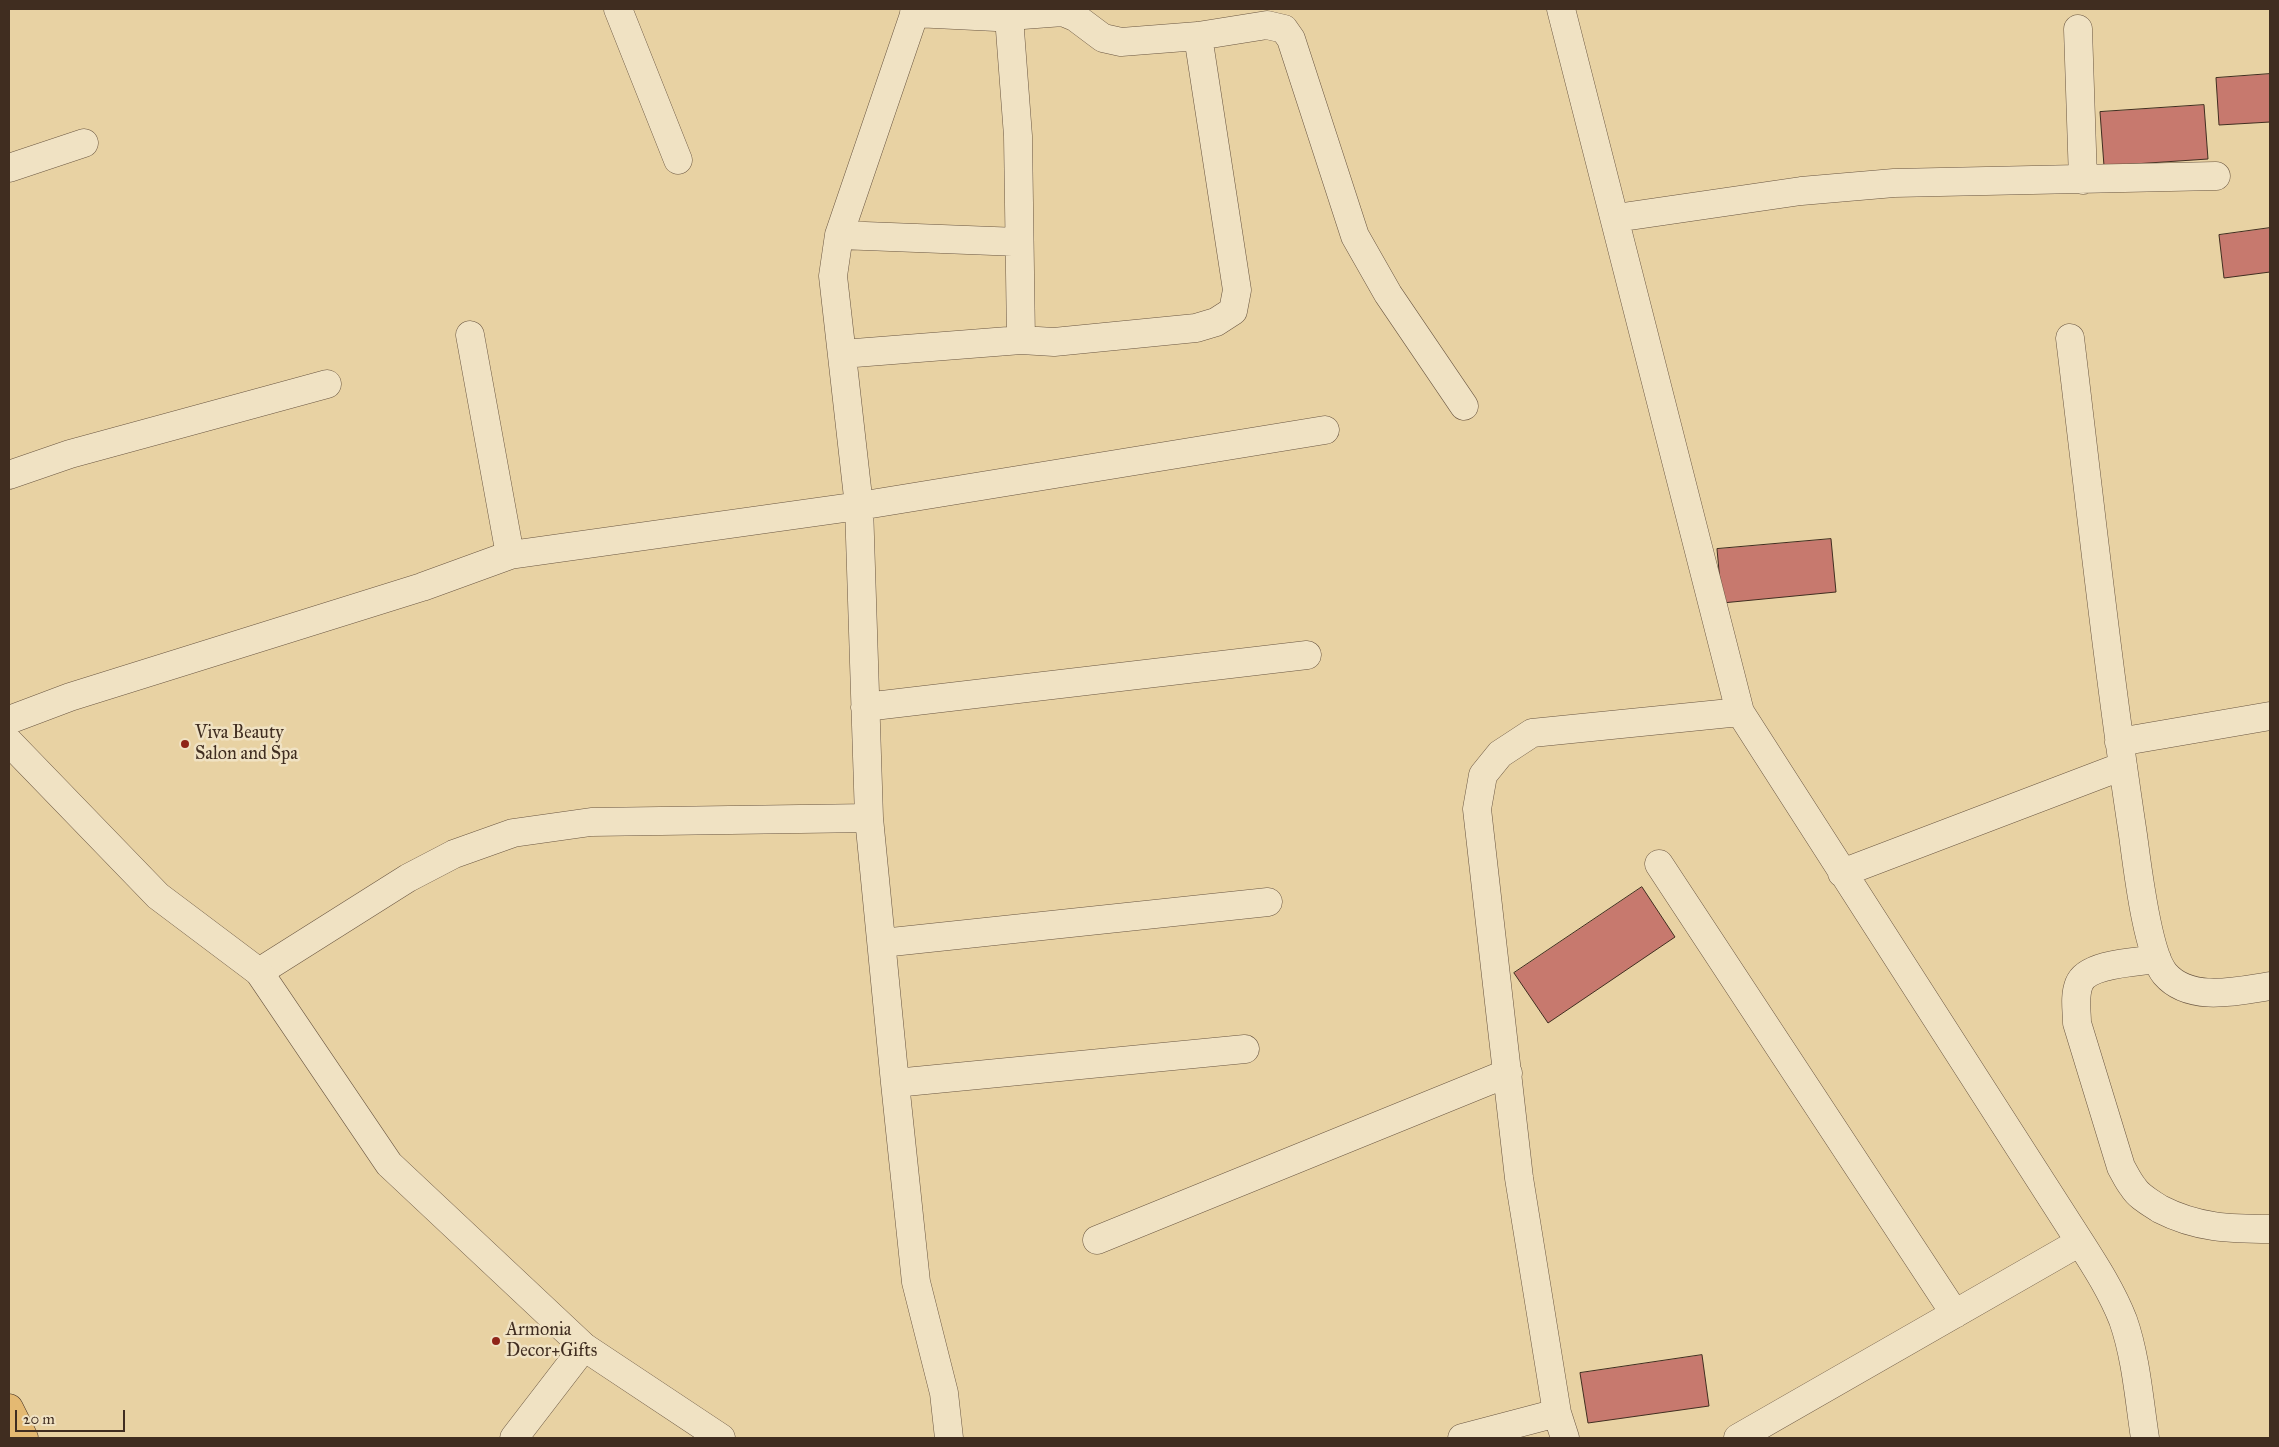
<!DOCTYPE html>
<html>
<head>
<meta charset="utf-8">
<style>
  body { margin:0 }
  #map { position:relative; width:2279px; height:1447px; overflow:hidden; background:#e8d2a3; font-family:"IM FELL Great Primer",serif }
  canvas { display:block }
  .frame { position:absolute; inset:0; border:10px solid #402d20; pointer-events:none }
  .scale { position:absolute; left:15px; top:1410px; width:110px; height:22px; box-sizing:border-box; border:2px solid #402d20; border-top:0; padding-left:6px; font-size:15px; line-height:18px; white-space:nowrap; color:#402d20; -webkit-text-stroke:4px #f0e2c3; paint-order:stroke }
</style>
</head>
<body>
<div id="map">
<canvas width="2279" height="1447"></canvas>
<div class="frame"></div>
<div class="scale">20 m</div>
</div>
<script>
const g = document.querySelector('canvas').getContext('2d');
g.lineJoin = 'round';
function fillPath(path, color) { g.fillStyle = color; g.fill(path, 'evenodd'); }
function trace(path, color, width, dash) { g.strokeStyle = color; g.lineWidth = width; g.lineCap = dash ? 'butt' : 'round'; g.setLineDash(dash || []); g.stroke(path); }
function write(font, color, halo, rows, align = 'center') {
  g.font = font + ' "IM FELL Great Primer",serif'; g.lineWidth = 5; g.setLineDash([]); g.textBaseline = 'middle'; g.strokeStyle = halo; g.fillStyle = color; for (const [text, x, y, turn = 0] of rows) {
    g.save(); g.translate(x, y); g.rotate((+turn || 0) * Math.PI / 180); g.textAlign = isNaN(turn) ? turn : align; if (halo) g.strokeText(text, 0, 0); g.fillText(text, 0, 0); g.restore();
  }
}
const building = new Path2D(`
  M2270 74V122L2219 125 2216 78Z
  M2204 105 2208 159 2104 166 2100 112Z
  M2270 228V272L2224 278 2219 235Z
  M1831 539 1836 592 1722 603 1717 549Z
  M1642 887 1675 937 1548 1023 1514 973Z
  M1702 1355 1709 1406 1588 1423 1580 1373Z`);
fillPath(building, '#c7796e');
trace(building, '#402d20', 1);
const minor = new Path2D(`
  M618 9 678 160
  M916 9 839 235 833 276 859 506 869 818 895 1083 916 1282 944 1393 949 1438
  M1561 9 1740 712 2080 1242 1738 1438
  M914 13 996 17 1063 12 1075 17 1103 38 1121 42 1198 36 1267 25 1284 29 1291 39 1355 236 1388 294 1464 406
  M1009 17 1018 136 1021 340
  M2078 29 2083 180
  M9 168 84 143
  M1616 218 1801 191 1894 183 2216 176
  M839 235 1019 242
  M470 335 510 555
  M2070 338C2090 503 2108 670 2133 835 2137 864 2147 953 2165 974 2190 1003 2238 991 2270 986
  M842 354 1021 340 1054 342 1196 328 1216 322 1233 311 1237 290 1198 36
  M9 475 70 454 327 384
  M865 707 1307 655
  M9 720 70 697 422 587 510 555 859 506 1325 430
  M2119 742 2270 716
  M1659 864 1955 1314
  M1842 873 2123 766
  M882 943 1268 902
  M2157 959C2138 962 2087 963 2079 984 2074 997 2077 1011 2077 1023L2121 1167C2125 1174 2128 1181 2133 1187 2139 1197 2151 1203 2160 1209 2197 1228 2230 1229 2270 1229
  M259 972 408 878 454 854 513 833 591 822 869 818
  M895 1083 1245 1049
  M1097 1240 1508 1073
  M2080 1242C2096 1267 2112 1292 2123 1320 2136 1357 2139 1399 2145 1438
  M1557 1413 1519 1178 1477 809 1483 775 1500 754 1532 733 1740 712
  M514 1438 584 1347
  M1462 1438 1557 1413 1565 1438`);
const tertiary = new Path2D(`
  M9 742 158 896 259 972 389 1164 584 1347 721 1438`);
const primary = new Path2D(`
  M9 1408 24 1438`);
trace(minor, '#6a5641', 29);
trace(tertiary, '#6a5641', 29);
trace(primary, '#402d20', 29);
trace(minor, '#f0e2c3', 28);
trace(tertiary, '#f0e2c3', 28);
trace(primary, '#e4b972', 28);
for (const [x, y, r, color] of [
  [185,744,5,"#8f2418"],
  [496,1341,5,"#8f2418"]
]) { const dot = new Path2D(); dot.arc(x, y, r, 0, 2 * Math.PI); g.fillStyle = color; g.fill(dot); trace(dot, '#f0e2c3', 2); }
write('18px', '#402d20', '#f0e2c3', [
  ["Viva Beauty",195,734],
  ["Salon and Spa",195,755],
  ["Armonia",506,1331],
  ["Decor+Gifts",506,1352]
], 'left');
</script>
</body>
</html>
